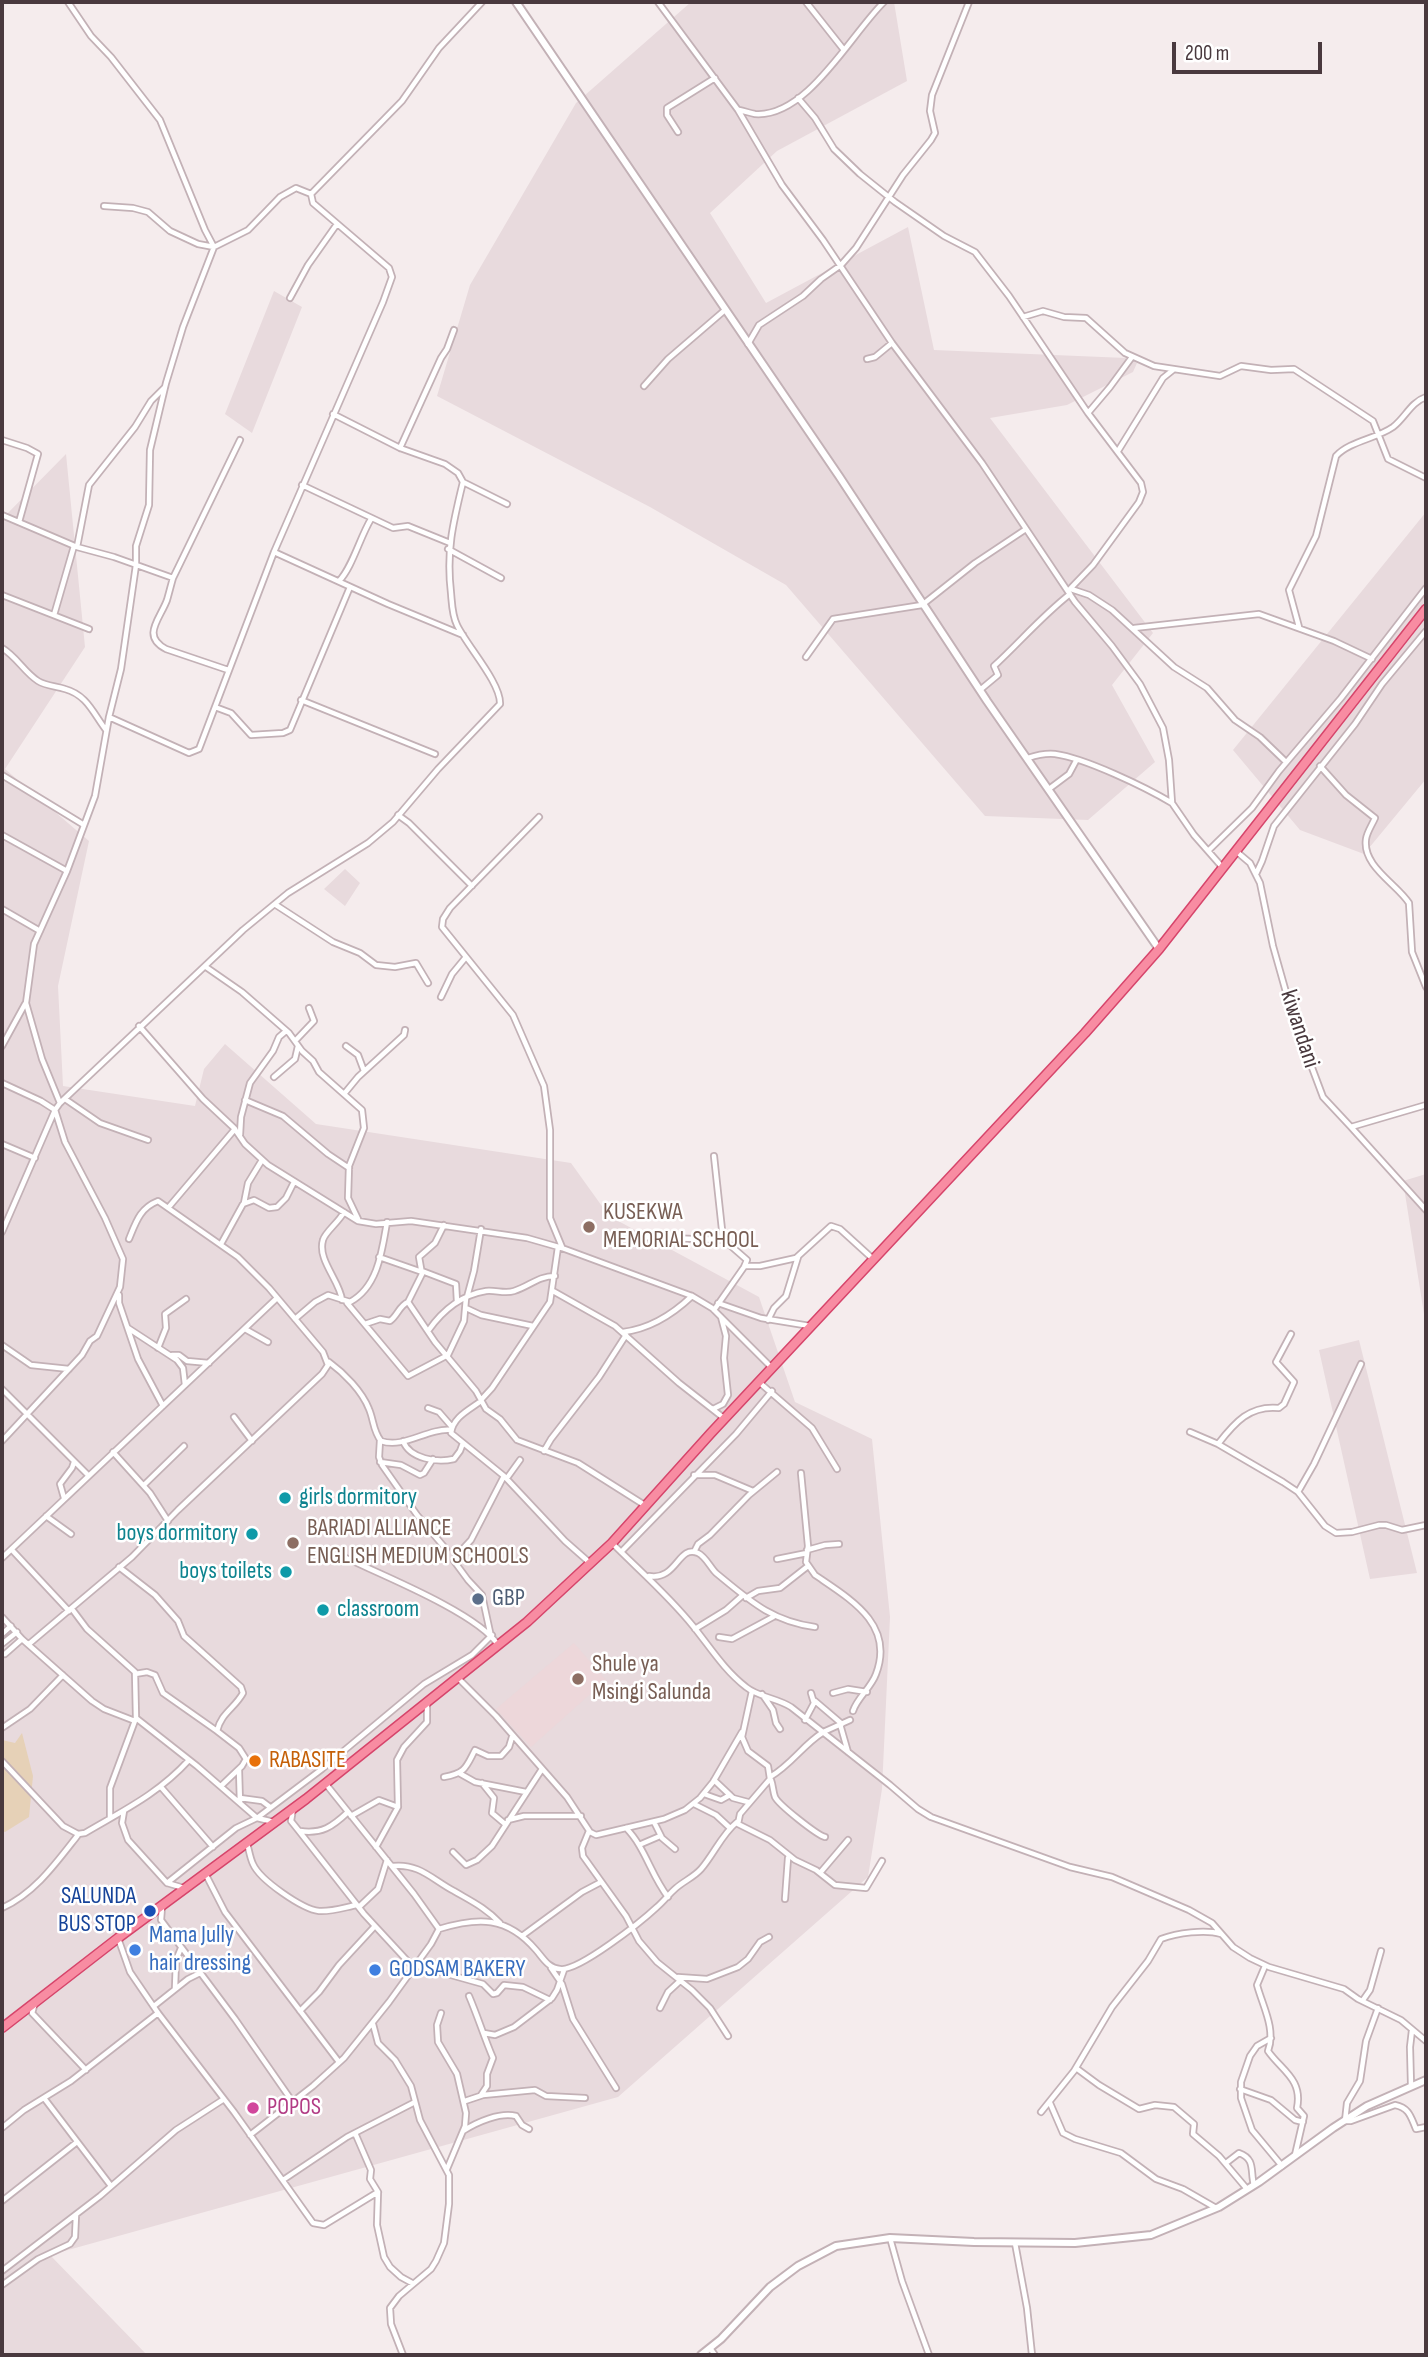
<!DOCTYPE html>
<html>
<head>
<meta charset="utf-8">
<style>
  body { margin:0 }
  #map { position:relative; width:1428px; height:2357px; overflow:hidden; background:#f5eced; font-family:"Sofia Sans Condensed",sans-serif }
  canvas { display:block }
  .frame { position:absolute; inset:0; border:4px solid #49393e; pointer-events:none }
  .scale { position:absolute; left:1172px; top:42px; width:150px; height:32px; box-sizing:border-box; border:4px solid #49393e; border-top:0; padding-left:9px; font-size:21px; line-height:24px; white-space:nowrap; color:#49393e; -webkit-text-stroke:5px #fff; paint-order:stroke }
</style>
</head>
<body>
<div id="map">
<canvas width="1428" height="2357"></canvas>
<div class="frame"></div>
<div class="scale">200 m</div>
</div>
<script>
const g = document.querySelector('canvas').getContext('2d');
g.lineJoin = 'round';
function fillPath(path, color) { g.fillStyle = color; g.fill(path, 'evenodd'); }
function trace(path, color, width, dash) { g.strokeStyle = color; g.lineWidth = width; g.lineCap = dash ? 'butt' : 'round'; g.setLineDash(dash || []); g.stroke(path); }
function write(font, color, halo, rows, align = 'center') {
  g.font = font + ' "Sofia Sans Condensed",sans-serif'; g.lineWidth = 5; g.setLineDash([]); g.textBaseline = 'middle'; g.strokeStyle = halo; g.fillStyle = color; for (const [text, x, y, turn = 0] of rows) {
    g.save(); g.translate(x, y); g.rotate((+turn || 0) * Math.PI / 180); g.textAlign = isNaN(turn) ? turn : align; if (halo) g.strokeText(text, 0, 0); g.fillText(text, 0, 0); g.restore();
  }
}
fillPath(new Path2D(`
  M691 2H894L907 81 777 151 710 213 766 303 908 227 934 350 1126 358 1137 363 1133 372 1067 405 990 418 1153 633 1112 685 1155 762 1088 820 985 816 786 585 650 507 437 396 470 285 576 103Z
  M274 291 302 307 252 433 225 414Z
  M66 454 85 647 5 769 89 841 58 986 63 1086 195 1106 204 1069 225 1044 316 1124 571 1163 609 1216 759 1297 795 1402 872 1439 890 1617 882 1789 868 1877 618 2097 50 2255 147 2355H2V519Z
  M1426 512V779L1364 854 1300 830 1233 750Z
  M345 869 360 883 345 906 324 889Z
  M1426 1174V1327L1403 1181Z
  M1359 1340 1417 1573 1370 1579 1319 1350Z`), '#e8dadd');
fillPath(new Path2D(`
  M574 1643 606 1680 531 1747 496 1709Z`), '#edd7da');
fillPath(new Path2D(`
  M22 1733 33 1776 29 1817 5 1832 2 1831V1740L15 1743Z`), '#e6d1b7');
const minor = new Path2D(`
  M658 2 738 110 782 185 823 240 892 343 982 463 1075 602 1112 646 1140 684 1163 728 1169 760 1172 803 1194 835 1223 868
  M806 2 844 50
  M798 98 815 118 834 149 860 174 895 202 944 236 975 252 1009 296 1088 413 1141 483 1143 492 1139 502 1093 565 1068 591
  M739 110C744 111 750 113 755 114 807 118 851 34 884 2
  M678 132 667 115V108L715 78
  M104 206 133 208 148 212 170 231 198 244 214 247 248 230 280 197 296 188 311 194
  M290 298 308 265 337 224
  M1023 317 1043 311 1064 317 1086 318 1125 353 1154 366 1220 376 1241 366 1271 370 1294 369 1373 421 1388 459 1426 478
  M748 344 759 325 803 296 821 279 841 265 856 248 903 175 931 140 935 133 930 111 932 95 969 2
  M867 359 875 357 892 343
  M644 386 668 359 725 310
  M1088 413 1110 387 1132 357
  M333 414 400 448 445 464 458 473 463 482 507 504
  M2 440 27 448 38 454 19 522
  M400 448 441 358 447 349 454 330
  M1118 451 1163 378 1173 370
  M302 485 393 528 408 526 450 543
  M2 515 77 547 114 557 173 578
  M77 547 89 485 135 427 151 401 165 387
  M448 549 501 578
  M274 552 388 604 463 635
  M339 581C352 568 360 537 371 519
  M1071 589 1089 595 1112 610 1174 667 1207 688 1235 720 1260 737 1286 762
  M2 595 89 629
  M54 615 74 546
  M1299 627 1289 590 1316 536 1336 456C1350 441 1376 439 1393 427 1405 418 1411 402 1426 397
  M1134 628 1259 614 1334 641 1372 659
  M2 648C17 657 24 672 38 681 46 686 56 686 65 689 87 695 93 713 106 730
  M806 657 833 619 922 605 975 563 1026 529
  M228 670 166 649C141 636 160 619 167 600 169 593 171 585 173 578L240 440
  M980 690 998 675 994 666C1020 642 1042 616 1070 594
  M301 700 435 754
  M215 707 231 713 251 735 283 733 290 730 350 587
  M109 717 189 753 199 749 274 552 383 302 392 277 389 268 313 203 311 194 402 101 439 48 482 2
  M1028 758C1037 755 1045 753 1055 754 1085 758 1145 787 1172 803
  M1320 766 1346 795 1375 818C1372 825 1367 832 1366 839 1362 866 1397 884 1409 903L1412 952 1426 987
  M2 775 84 825
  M1049 789 1069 774 1076 761
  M398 815 409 823 472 886
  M539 817 450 908 443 919 442 927 513 1015 544 1086 550 1130V1218L562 1247
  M2 835 67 871
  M1208 851 1252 808 1279 771 1341 698 1426 588
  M1237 852 1250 863 1260 883 1273 946 1293 1017 1323 1097 1351 1127 1426 1105
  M1256 874 1262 861 1274 826 1355 724 1382 684 1426 631
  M276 905 333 942 360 953 376 965 395 967 416 963 428 983
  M2 909 40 931
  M206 967 242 992 289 1033 302 1051 313 1061 319 1072 362 1110 364 1128 349 1166 348 1198 358 1219
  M441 997 452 974 466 957
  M139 1026 203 1099 234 1128 245 1144 268 1165 358 1221 376 1224 411 1221 527 1238 562 1248 692 1296 712 1308 771 1367
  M295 1041 314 1021 309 1008
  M2 1046 25 1004
  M346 1046 358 1055 364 1071
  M274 1077 295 1059 298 1046
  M2 1083 41 1101 55 1110 65 1142 105 1218 123 1259 120 1287 97 1336 90 1341 82 1355 2 1441
  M344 1094 358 1077 404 1035 405 1030
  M65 1099 100 1123 148 1140
  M245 1100 283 1116 328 1154 349 1168
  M60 1103 42 1059 26 1003 34 944 67 871 95 796 109 717 121 669 136 565V546L149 505 150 450 166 383 183 327 214 247 205 230 160 120 111 57 91 36 68 2
  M1351 1127 1426 1210
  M240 1135 241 1117 250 1083 273 1051 279 1037 286 1031
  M2 1144 35 1158
  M714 1156 723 1239 747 1260 744 1267 714 1310
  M244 1203 248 1183 262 1160
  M168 1208 235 1129
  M444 1225 435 1243 419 1257 422 1274 408 1302 435 1342 476 1391 486 1409 500 1419 517 1440 578 1463 646 1506
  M2 1232 55 1110 60 1103 243 930 288 893 368 843 393 822 438 769 500 704C501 683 467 646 457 625 452 615 452 604 451 593 446 551 453 523 463 482
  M638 1237 724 1240
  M221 1244 243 1204 254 1200 269 1208 277 1207 286 1198 294 1182
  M379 1257 422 1272
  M745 1266H760L796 1258 831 1226 840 1229 873 1259
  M422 1271 456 1284 457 1302
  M553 1291 615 1326 679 1383 725 1419
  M119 1295V1303L138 1359 163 1406
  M467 1297 474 1271 481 1229
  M342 1300C340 1281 317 1260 323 1240 325 1232 339 1222 344 1212
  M347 1303 408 1376 446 1356
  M718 1303 761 1318 810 1326
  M466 1308 481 1315 533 1326
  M295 1319 315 1302 328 1295 350 1302C378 1287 382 1251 387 1222
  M768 1320 774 1308 786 1296 798 1257
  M365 1324 380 1319 390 1321C398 1315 399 1306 408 1302
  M128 1328 177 1360 183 1368 185 1385
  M245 1329 268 1342
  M428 1331C442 1311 461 1295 486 1291 496 1290 505 1294 514 1291 530 1286 538 1276 555 1276
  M623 1332C649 1329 673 1314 692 1296
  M2 1345 31 1365 69 1369
  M158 1348 166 1328 165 1314 186 1299
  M172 1355H179L187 1361 209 1363
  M447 1357 464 1321 466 1298
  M329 1362C344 1373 362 1391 369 1409 374 1421 373 1431 381 1441 404 1449 427 1428 451 1430
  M760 1383 812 1428 837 1469
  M2 1389 88 1475
  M481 1400 492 1388 550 1302 558 1247
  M481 1401C469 1410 453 1417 451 1433L504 1476 565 1541 590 1563
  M428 1408 439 1412 452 1427
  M713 1409 723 1404 728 1395 724 1358 726 1336 721 1317
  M234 1417 252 1441
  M1190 1432 1218 1444 1283 1482 1298 1492 1325 1526 1336 1533 1352 1532 1379 1525H1386L1402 1530 1426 1525
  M380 1440 379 1457 382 1465 417 1515 446 1549
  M403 1441C410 1459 437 1463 454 1459L460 1451 463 1443
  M1218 1444C1235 1422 1250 1405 1279 1408L1284 1404 1294 1382 1276 1362 1291 1334
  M544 1451 551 1439 599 1377 626 1335
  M113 1452 150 1493 168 1521
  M380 1462 401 1465 420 1475 424 1473 433 1459
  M801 1473 808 1546 806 1562 815 1575C850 1599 895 1624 876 1674 871 1688 857 1698 853 1711
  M694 1475H715L753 1491
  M507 1478 520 1460
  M144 1485 184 1446
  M1298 1492 1314 1464 1361 1364
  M64 1498 60 1484 72 1468 74 1462
  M46 1516 71 1534
  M613 1544C640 1571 669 1596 693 1626 710 1647 724 1670 746 1687 758 1697 777 1698 791 1707L890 1785 918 1809 931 1817 1070 1867 1112 1877 1189 1910 1212 1923 1233 1947 1250 1958 1269 1967 1344 1989 1358 1999 1401 2020 1426 2041
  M12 1550 69 1611
  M807 1550 825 1545 839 1544
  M621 1552 736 1434 772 1391
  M694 1552 698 1544 710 1535 749 1495 777 1472
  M2 1558 277 1298
  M346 1558C382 1575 479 1614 498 1645
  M777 1559 807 1553
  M119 1567 155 1595 178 1621 184 1636 241 1687 243 1693C235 1708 221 1713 217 1731L239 1748 246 1759 242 1766 221 1786
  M649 1576C677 1581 678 1544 698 1553 706 1557 710 1567 716 1573 749 1600 771 1621 815 1627
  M746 1598 758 1591 780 1588 808 1566
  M72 1609 87 1629 135 1672 136 1718 110 1788V1818
  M2 1617 22 1639 92 1701 104 1709 135 1721
  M695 1629 726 1610 743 1595
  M490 1632 482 1595 468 1580 454 1561 458 1554 471 1540 504 1476
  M2 1634 11 1626
  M719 1637 732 1639 773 1617
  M2 1644 17 1632
  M29 1644 132 1557 178 1510 322 1374 328 1365 323 1352 269 1288 238 1257 158 1201C140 1208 136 1222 129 1239
  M5 1654 22 1639
  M135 1674 147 1672 155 1675 163 1693 217 1731
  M458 1678 496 1716 567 1797 590 1832 596 1835 664 1819 685 1810 700 1798 713 1782 742 1732
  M752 1691 742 1737 748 1751 768 1766 770 1779 740 1814 738 1824 770 1840 795 1860 816 1870 835 1885 866 1888 882 1861
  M833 1693 848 1689 867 1692
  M762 1694 773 1710 776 1723 780 1729
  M815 1701 842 1724
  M136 1718 197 1766 257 1818 274 1822
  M805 1720 814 1703 811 1693
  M840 1724 848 1752
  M2 1728 30 1709 63 1675
  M821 1733 850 1720
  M2 1761 63 1826 78 1834 85 1833C124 1810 158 1794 189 1760
  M239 1770 240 1803
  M459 1773 475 1782 526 1792
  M444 1777C466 1773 466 1767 475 1750L488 1756H501L509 1747 512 1737
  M770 1777C791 1765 803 1745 822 1733
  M714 1780 733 1798 748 1802
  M771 1780C773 1785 773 1792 775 1797 779 1805 817 1835 825 1837
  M482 1783 494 1798 492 1813 505 1824
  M161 1787 213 1847
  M704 1794 721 1800 730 1795
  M240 1798 262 1801 270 1807
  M694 1804 716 1815 730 1828
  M293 1809 291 1821 299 1831 364 1914 413 1967
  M124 1811 122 1823 128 1840 167 1883 184 1888
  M351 1816 379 1800 398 1807
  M508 1820 524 1816H581
  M654 1822 662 1838 675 1849
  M626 1828C645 1847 651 1875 668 1897
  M300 1831C322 1834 332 1827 348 1812
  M589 1831 582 1848 583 1856 626 1916 639 1941 657 1962 692 1990 710 2008 728 2036
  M247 1843C249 1850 250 1858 253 1864 260 1880 302 1909 319 1911 331 1912 346 1907 357 1905
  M639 1845 660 1836
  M376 1847 398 1807 397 1760 404 1747 427 1722V1702
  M453 1852 466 1865 477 1860 492 1846 542 1769
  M393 1866C419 1863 433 1880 454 1891 471 1901 486 1908 500 1923
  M205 1873 225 1912 339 2062
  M820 1873 848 1840
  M167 1883 236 1828 257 1818 322 1769 424 1684 472 1655 492 1635
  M785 1899 788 1858
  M162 1907 161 1920 235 2019 292 2101
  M359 1907 378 1889 387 1860
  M2 1908C35 1893 56 1863 78 1835
  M439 1929C478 1917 507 1916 536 1950 543 1958 548 1968 560 1969 578 1972 642 1921 657 1907 664 1901 669 1894 676 1888 684 1881 694 1877 701 1869 714 1854 722 1834 737 1822
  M522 1936 582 1892 601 1882
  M118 1938 130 1972 158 2013 234 2112 313 2223 324 2225 378 2192
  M415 1965 483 1984 493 1994 497 1993 504 1985 523 1987 550 2000
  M1265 1966 1257 1985C1263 2007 1276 2029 1268 2051 1281 2070 1303 2079 1297 2108L1304 2116 1295 2155
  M551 1968 562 1984 573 2019 616 2088
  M678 1977 707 1979 738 1967 748 1959 760 1942 769 1937
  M175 1988 176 1960 181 1948
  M469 1996C478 2017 484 2037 493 2058L487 2074V2086L481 2095
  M1363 2000 1370 1990 1381 1951
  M35 2003 32 2013 86 2070
  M154 2006 188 1979 200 1973
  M660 2008 668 1992 681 1980
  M1378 2008 1366 2041 1360 2081 1347 2103 1345 2121H1351L1395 2105C1410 2108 1411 2118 1416 2129L1426 2127
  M300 2011 319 1992 339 1965 375 1926
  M441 2013 437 2025 438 2042 457 2074 466 2113 465 2126 447 2169
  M373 2024 378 2043 395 2060 411 2086 420 2120 449 2175V2204L444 2243 436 2261 431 2269 399 2296 390 2308 391 2324 403 2355
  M484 2033 495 2035 514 2027 552 1998 557 1990 564 1970
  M1271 2038 1257 2046 1250 2056 1241 2082V2098L1252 2130 1282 2166
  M1076 2068 1099 2085 1139 2109 1155 2105 1174 2107 1194 2124 1193 2134 1219 2156 1247 2189
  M1411 2085 1410 2047 1412 2030
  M1240 2089 1271 2100 1295 2120 1303 2122
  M44 2098 111 2186
  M465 2101 483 2095 535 2090 546 2096 585 2098
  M1050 2103 1063 2133 1075 2139 1121 2153 1156 2179 1183 2189 1216 2208
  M1041 2112 1074 2071 1112 2007 1148 1961 1161 1939C1177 1933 1205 1929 1221 1934
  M2 2128 24 2110 71 2081 158 2013
  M463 2131C477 2122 500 2112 516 2116L522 2125 529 2129
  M355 2133 371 2170 370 2179 378 2192 377 2225 384 2257 390 2267 401 2277 412 2283
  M250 2135 313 2086 344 2058 389 2002 431 1944 439 1929 414 1894 325 1783
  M1226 2163 1239 2153C1256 2159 1250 2172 1254 2185
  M283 2180 347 2137 415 2102
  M2 2201 77 2142
  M890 2238 902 2281 929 2355
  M1015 2243 1027 2308 1032 2355
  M2 2271 100 2196 176 2130 224 2099
  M2 2285 38 2259 70 2244 75 2237 76 2215
  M710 2348 715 2355`);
const tertiary = new Path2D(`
  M516 2 839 476 987 701 1159 949
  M701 2355 721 2339 770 2287 798 2266 836 2246 890 2238 974 2242 1075 2243 1151 2235 1219 2207 1259 2182 1333 2128 1367 2106 1426 2080`);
const trunk = new Path2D(`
  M2 2028 118 1938 306 1799 527 1622 612 1543 711 1433 1085 1033 1159 949 1426 609`);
trace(minor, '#c3b1b6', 8);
trace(tertiary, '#c3b1b6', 10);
trace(trunk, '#d6456b', 11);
trace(minor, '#fff', 4.5);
trace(tertiary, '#fff', 6);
trace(trunk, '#f88ca2', 8);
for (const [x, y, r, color] of [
  [589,1227,7,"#8d6e63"],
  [285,1498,7,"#0f9aa8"],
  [252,1534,7,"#0f9aa8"],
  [293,1543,7,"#8d6e63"],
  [286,1572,7,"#0f9aa8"],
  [478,1599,7,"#5c6f8a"],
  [323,1610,7,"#0f9aa8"],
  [578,1679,7,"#8d6e63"],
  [255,1761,7,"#e8710a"],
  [150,1911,7,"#1a4fb4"],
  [135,1950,7,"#3f7fe0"],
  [375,1970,7,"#3f7fe0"],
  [253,2108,7,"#d1479c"]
]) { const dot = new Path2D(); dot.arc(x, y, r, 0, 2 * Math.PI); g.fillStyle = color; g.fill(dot); trace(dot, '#fff', 2.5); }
write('24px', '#49393e', '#fff', [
  ["kiwandani",1299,1029,72]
]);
write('24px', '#785e54', '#fff', [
  ["KUSEKWA",603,1213],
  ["MEMORIAL SCHOOL",603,1241],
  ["BARIADI ALLIANCE",307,1529],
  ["ENGLISH MEDIUM SCHOOLS",307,1557],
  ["Shule ya",592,1665],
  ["Msingi Salunda",592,1693]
], 'left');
write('24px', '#0d838f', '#fff', [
  ["girls dormitory",299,1498],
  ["boys dormitory",238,1534,"right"],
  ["boys toilets",272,1572,"right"],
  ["classroom",337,1610]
], 'left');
write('24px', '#4e5e75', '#fff', [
  ["GBP",492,1599]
], 'left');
write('24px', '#c56008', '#fff', [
  ["RABASITE",269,1761]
], 'left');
write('24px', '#164399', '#fff', [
  ["SALUNDA",136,1897],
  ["BUS STOP",136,1925]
], 'right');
write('24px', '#366cbe', '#fff', [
  ["Mama Jully",149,1936],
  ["hair dressing",149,1964],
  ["GODSAM BAKERY",389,1970]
], 'left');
write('24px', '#b23c85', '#fff', [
  ["POPOS",267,2108]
], 'left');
</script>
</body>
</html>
